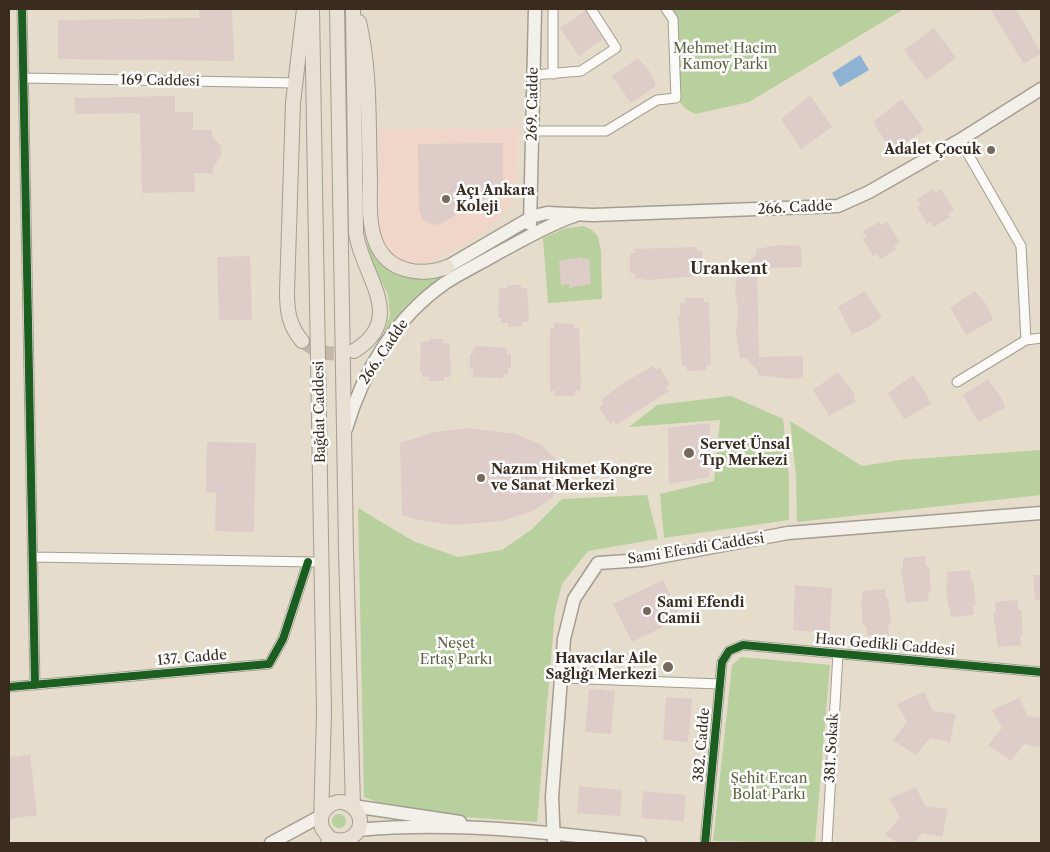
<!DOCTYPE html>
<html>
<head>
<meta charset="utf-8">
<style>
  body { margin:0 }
  #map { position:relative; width:1050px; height:852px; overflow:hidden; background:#e5dccb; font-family:"Libre Caslon Text",serif }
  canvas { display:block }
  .frame { position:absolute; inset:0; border:10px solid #3b2a1e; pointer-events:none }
</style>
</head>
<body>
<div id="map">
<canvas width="1050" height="852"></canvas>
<div class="frame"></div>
</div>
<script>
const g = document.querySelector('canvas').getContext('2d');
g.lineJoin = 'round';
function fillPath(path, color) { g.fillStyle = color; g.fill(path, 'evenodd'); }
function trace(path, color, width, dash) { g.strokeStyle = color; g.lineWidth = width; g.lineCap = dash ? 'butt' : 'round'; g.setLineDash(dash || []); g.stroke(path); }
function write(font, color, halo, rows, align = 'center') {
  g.font = font + ' "Libre Caslon Text",serif'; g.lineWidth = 5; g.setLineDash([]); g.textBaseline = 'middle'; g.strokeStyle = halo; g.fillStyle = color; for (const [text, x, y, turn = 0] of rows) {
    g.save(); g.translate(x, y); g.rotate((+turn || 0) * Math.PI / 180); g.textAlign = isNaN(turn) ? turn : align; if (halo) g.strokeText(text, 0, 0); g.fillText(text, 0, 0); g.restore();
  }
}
fillPath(new Path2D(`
  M519 128 516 192 511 205 498 221 478 236 425 265 409 266 389 253 379 232 378 129Z`), '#efd6c8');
fillPath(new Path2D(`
  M674 9H904L749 102 695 114 686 109 676 98Z
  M584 226 592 230 598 237 601 251 602 299 548 303 543 238 566 228Z
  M365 227 382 260 444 275 407 305 384 333 390 315 388 295 369 255Z
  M731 396 783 419 789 476V520L664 538 660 494 714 481 720 420 629 427 657 405Z
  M790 421 862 466 900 460 1041 450V495L797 522 796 476Z
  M647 495 658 539 588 551 562 584 555 612 537 822 406 813 364 797 358 508 413 541 458 557 502 550 531 530 562 499Z
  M741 657 830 665 815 843 713 841 732 665Z
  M332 821a7 7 0 1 1 14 0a7 7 0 1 1-14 0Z`), '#b7d09d');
fillPath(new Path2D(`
  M860 55 869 70 840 87 832 73Z`), '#8eb2d3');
fillPath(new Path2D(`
  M199 9H232L234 61 58 59V20L199 18Z
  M990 9H1016L1041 53 1024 64Z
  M585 11 603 39 579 56 560 28Z
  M934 28 956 58 926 80 904 50Z
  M638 58 651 73 656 86 631 103 612 76Z
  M810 95 832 127 801 149 781 119Z
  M175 96V112H193V130H212V136L221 146V156L213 167V173H194L195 192 142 193 140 113 75 114 74 98Z
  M902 99 924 130 892 152 873 122Z
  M503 143V188L440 224 434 225 422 219 419 210 418 144Z
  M933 189 935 193 941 189 954 210 948 214 950 217 934 227 931 222 927 224 917 207 921 204 917 199Z
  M879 222 881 225 887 222 900 243 894 246 896 250 880 259 877 254 873 256 863 239 867 237 863 231Z
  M779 245 801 246 802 267 757 268 759 357 803 356V377L791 379 758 375V371L746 358H740L736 334 738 312 735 291 739 266 743 267 756 255V249Z
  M697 247V251H702L703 271H698V276L647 280 635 278V273H630V253H635V249Z
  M250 256 252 320H219L217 257Z
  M582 257V259H589L591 284 569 288V284L561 285 559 261Z
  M507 285H521V288H527L529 318 528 322H522V326L508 327V323H501V318H498L499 288H507Z
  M865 291 882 317 867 328 852 334 838 307Z
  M975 291 987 305 993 320 966 335 950 308Z
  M685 298H704V303L709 302 711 365H706L707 370 687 371V366H682L678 315H680V303H685Z
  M554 323 574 324V328H579L581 380 580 391H575V396H555V391H550V329H554Z
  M429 339H443V343H449L451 372 450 377H444V381H429V377H422V372H420L421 342H429Z
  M478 346 507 348V354H511V368H508V375H503V378L473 377V369H470V354H473V348Z
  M653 366 656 370 660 368 670 385 666 387 669 391 616 425 614 421 610 424 599 407 603 404 601 400 623 383Z
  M838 372 855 395 853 397 856 401 829 416 813 390Z
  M913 375 924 390 931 404 904 419 888 393Z
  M988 379 1004 402 1003 403 1005 408 978 422 963 395Z
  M710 423 709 477 669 484 668 428Z
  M469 428 516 434 541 445 558 461 561 475 558 489 552 498 533 511 502 521 454 525 418 520 402 515 400 443 435 432Z
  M207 442 256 443 254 532 215 531 216 493 206 492Z
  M925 556 926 566H929L931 591 928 592 929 601 906 603 901 568H903V558Z
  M970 570 971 580H973L976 605H973L974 615 951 617 950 607H948L946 582H948L947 572Z
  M1033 575H1041V600H1035Z
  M663 580 681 618 632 642 613 604Z
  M795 585 832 588 830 633 793 630Z
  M885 589 886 598H888L891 624H888L889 634 867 636 866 626H863L861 601H863L862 591Z
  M1017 600 1018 610H1021L1023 635H1020L1021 645 998 647 993 612H996L995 602Z
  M589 689 615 691 611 734 585 732Z
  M924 692 933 711 956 714 950 742 930 738 916 755 893 740 907 722 897 704Z
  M666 697 692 699 688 742 663 740Z
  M1019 698 1028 716 1041 718V747L1024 744 1011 761 988 745 1002 728 992 710Z
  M30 755 37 815 10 819 9 757Z
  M579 786 622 790 620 816 577 813Z
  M916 787 925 806 948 809 942 837 922 833 914 843H898L885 835 900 817 889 799Z
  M643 791 686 795 684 821 641 818Z`), '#ddccc8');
trace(new Path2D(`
  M302 341C319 354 332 356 352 351`), '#c3b8a8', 14, [14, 7]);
const street = new Path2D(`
  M22 9 35 685
  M553 9V74
  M534 75 581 71 616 48 591 9
  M25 78 295 83
  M533 131H606L657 100 676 98 673 19 666 9
  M960 140 1021 246 1026 340 1041 338
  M957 382 1026 340
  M34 557 313 562
  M561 678 720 684
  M9 687 269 664 283 639 308 562
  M705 843 722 662 729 651 743 645 1041 672
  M827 843 838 653`);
const secondary = new Path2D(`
  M530 224 535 9
  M447 267 534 216 547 213 593 215 838 206 869 192 960 140 1041 89
  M346 429C363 371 395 318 445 283 462 272 481 263 498 253 523 240 547 225 574 216
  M353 806 460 822
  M358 830C451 821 547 832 640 843
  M271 843 321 816
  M554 843 552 797 564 639 574 599 598 563 643 560 788 533 1041 513`);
const primary = new Path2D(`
  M312 9 324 713 321 822 322 828 329 838 328 843
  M337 9 346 550 353 806
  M353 9 356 233C362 276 408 318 354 351
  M359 22C371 72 368 127 370 178 370 199 368 224 376 243 388 272 421 277 447 267
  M302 341C289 326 287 311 287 292L293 103 304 9
  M321 816C338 782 377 818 352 837 345 842 337 841 329 838`);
trace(street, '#a49d91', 11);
trace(secondary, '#a49d91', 15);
trace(primary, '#a49d91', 16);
trace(street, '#fbfaf7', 9);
trace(secondary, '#f3f0e9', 12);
trace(primary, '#e7e0d3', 14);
trace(new Path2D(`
  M22 9 35 685
  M9 687 269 664 283 639 308 562
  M705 843 722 662 729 651 743 645 1041 672`), '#1b5e20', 8);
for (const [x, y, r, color] of [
  [991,150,5,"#76685b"],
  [446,199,5,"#76685b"],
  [689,453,6,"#76685b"],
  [481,478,5,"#76685b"],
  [647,611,5,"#76685b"],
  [668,667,6,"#76685b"]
]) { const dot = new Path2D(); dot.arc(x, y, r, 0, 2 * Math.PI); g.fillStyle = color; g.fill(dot); trace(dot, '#fff', 2); }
write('14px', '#59613e', '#fff', [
  ["Mehmet Hacim",725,49],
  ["Kamoy Parkı",725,65],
  ["Neşet",456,644],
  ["Ertaş Parkı",456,660],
  ["Şehit Ercan",769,779],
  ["Bolat Parkı",769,795]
]);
write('14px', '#3b2a1e', '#fff', [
  ["169 Caddesi",160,81,1],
  ["269. Cadde",533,104,-89],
  ["266. Cadde",795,208,-3],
  ["266. Cadde",384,352,-56],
  ["Bağdat Caddesi",320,412,-91],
  ["Sami Efendi Caddesi",696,549,-9],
  ["Hacı Gedikli Caddesi",885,645,5],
  ["137. Cadde",192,658,-5],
  ["382. Cadde",702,745,-85],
  ["381. Sokak",832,748,-87]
]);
write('bold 14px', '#3b2a1e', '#fff', [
  ["Adalet Çocuk",981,150,"right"],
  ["Açı Ankara",456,191],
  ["Koleji",456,207],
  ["Servet Ünsal",700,445],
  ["Tıp Merkezi",700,461],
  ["Nazım Hikmet Kongre",491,470],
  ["ve Sanat Merkezi",491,486],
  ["Sami Efendi",657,603],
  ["Camii",657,619],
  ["Havacılar Aile",657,659,"right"],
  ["Sağlığı Merkezi",657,675,"right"]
], 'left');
write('bold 16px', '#3b2a1e', '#fff', [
  ["Urankent",729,269]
]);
</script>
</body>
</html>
